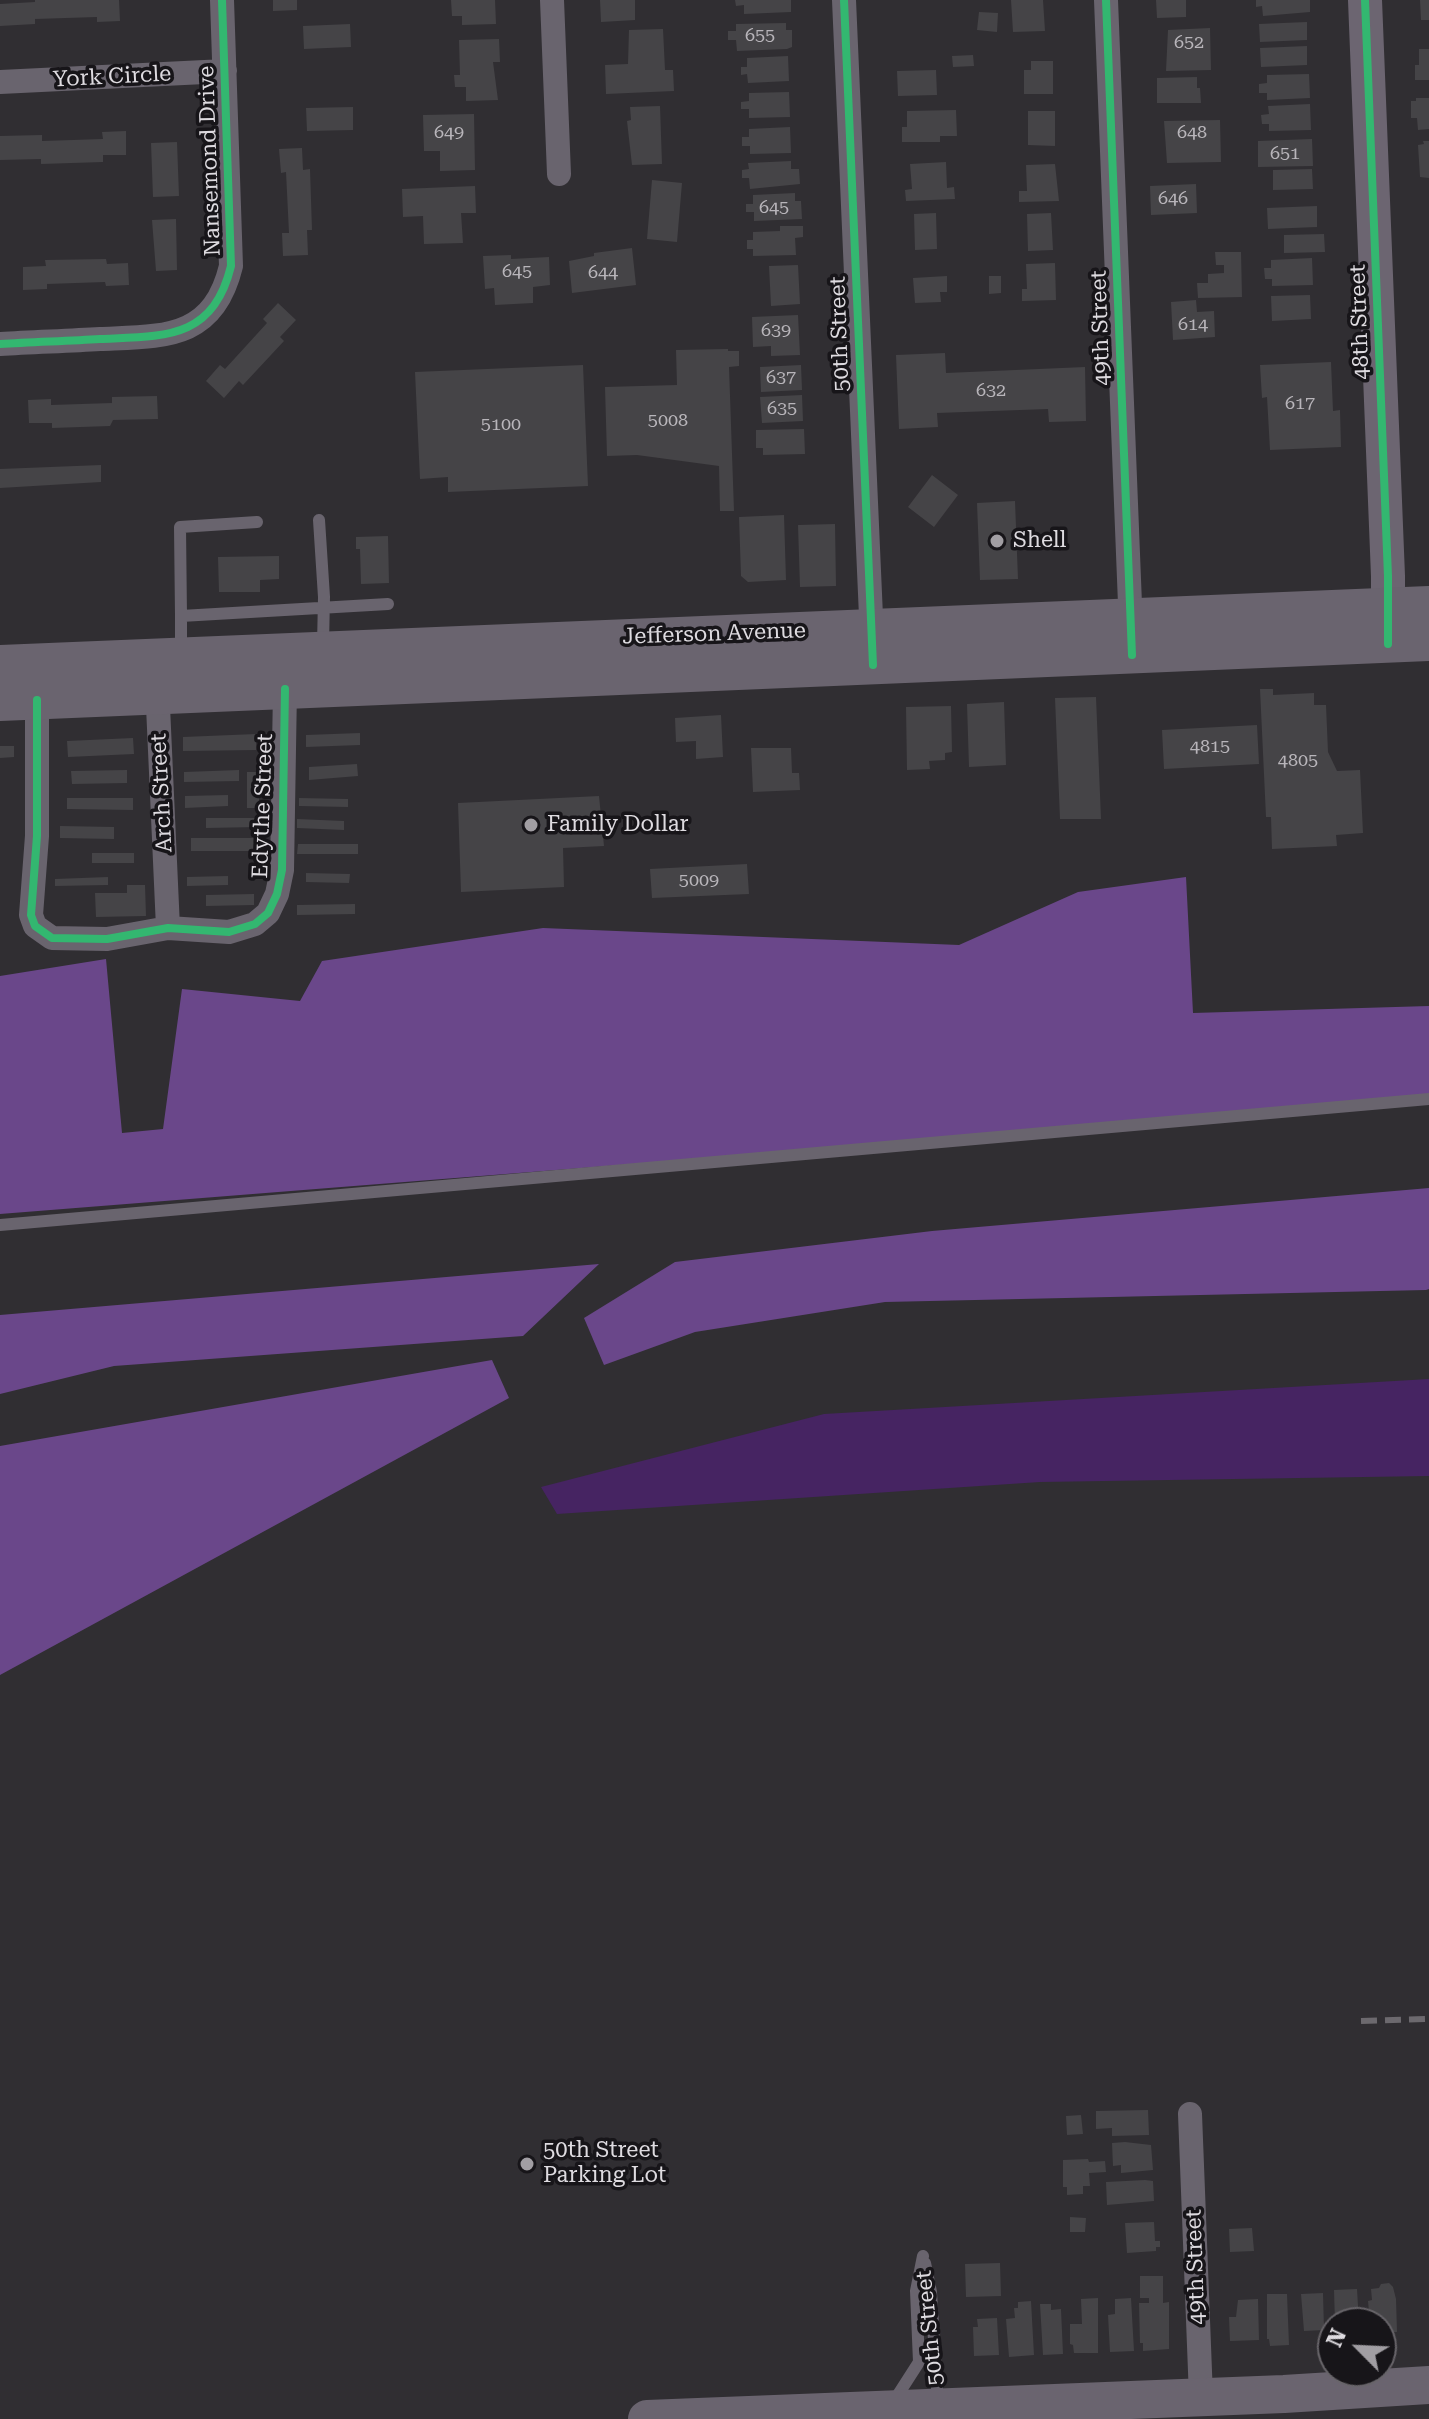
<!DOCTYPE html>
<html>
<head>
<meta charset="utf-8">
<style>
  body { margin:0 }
  #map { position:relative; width:1429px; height:2419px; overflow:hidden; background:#302e32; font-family:"Roboto Serif",serif }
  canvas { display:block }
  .north { position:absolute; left:1317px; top:2307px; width:80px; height:80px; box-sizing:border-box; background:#171519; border:2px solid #676469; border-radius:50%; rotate:294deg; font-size:22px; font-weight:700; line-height:32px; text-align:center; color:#dedbe0 }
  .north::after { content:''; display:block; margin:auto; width:28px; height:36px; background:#a19ea3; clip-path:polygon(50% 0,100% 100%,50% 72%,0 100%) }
</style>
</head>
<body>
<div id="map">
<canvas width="1429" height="2419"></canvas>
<div class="north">N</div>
</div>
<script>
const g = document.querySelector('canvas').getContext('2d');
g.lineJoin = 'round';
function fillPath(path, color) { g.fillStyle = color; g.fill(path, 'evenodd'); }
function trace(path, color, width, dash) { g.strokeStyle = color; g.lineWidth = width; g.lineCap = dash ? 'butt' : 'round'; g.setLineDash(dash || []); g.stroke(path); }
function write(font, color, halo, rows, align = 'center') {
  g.font = font + ' "Roboto Serif",serif'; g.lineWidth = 7; g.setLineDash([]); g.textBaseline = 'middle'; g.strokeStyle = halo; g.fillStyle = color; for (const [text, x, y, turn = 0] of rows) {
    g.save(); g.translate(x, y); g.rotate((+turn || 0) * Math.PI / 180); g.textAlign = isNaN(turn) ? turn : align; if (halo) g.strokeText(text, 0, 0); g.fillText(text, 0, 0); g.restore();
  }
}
fillPath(new Path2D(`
  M1429 1379V1476L1040 1482 557 1514 541 1487 824 1414Z`), '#462462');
fillPath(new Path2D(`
  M1186 877 1193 1013 1429 1006V1101L0 1214V976L106 959 122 1133 163 1129 182 989 300 1001 322 961 543 928 959 945 1078 892Z
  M1429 1188V1289L1426 1290 885 1302 695 1332 604 1365 584 1318 675 1262 932 1231Z
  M599 1264 523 1336 114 1366 0 1394V1315Z
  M492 1360 509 1398 0 1675V1446Z`), '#6a478a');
fillPath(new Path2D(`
  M35 0H119L120 21 97 22V17L35 19V24L0 26V4L35 2Z
  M273 0H297V10L273 11Z
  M451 0H495L496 24 462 25V16H452Z
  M600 0H635V20L601 22Z
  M735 0H791V12L744 14V5L736 6Z
  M1011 0H1043L1045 31 1013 32Z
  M1156 0H1186V17L1157 18Z
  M1256 0H1310V12L1263 16 1262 6 1256 7Z
  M1420 0H1429V20H1421Z
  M979 12 998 13 997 32 977 30Z
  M1307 22V40L1260 42 1259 24Z
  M786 23V30H792V47L787 49 737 51 736 40H728V31H736V24Z
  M350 24 351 47 304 49 303 26Z
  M1210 28 1211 70 1166 71 1168 30Z
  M663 29 665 70H673L674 91 606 94 605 65 628 64 629 30Z
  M499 39 500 62H493L498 100 466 101V87H455L454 75H460L459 40Z
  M1307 46V65L1261 67 1260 48Z
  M1419 49H1429V80H1415V65H1419Z
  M973 55 974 66 953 67 952 56Z
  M788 56 789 81 748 83 747 74 741 75V67H747V58Z
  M1031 61H1053V94H1024V70H1031Z
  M936 70 937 95 898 96 897 71Z
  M1309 74 1310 98 1267 100V93H1259V84L1267 83V75Z
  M1197 77V88H1200L1201 103H1157V78Z
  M789 92 790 117 749 118V109H741V102L749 101V93Z
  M1416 98H1429V129L1418 130 1417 118H1411V101H1416Z
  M1310 104 1311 130 1269 131V124H1262L1261 115 1269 114 1268 106Z
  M660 106 662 164 632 165 627 121 631 120 630 107Z
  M353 107V130L307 131 306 108Z
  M956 110 957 136H940V142H902V127H907V111Z
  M1028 111H1055V146L1028 145Z
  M474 114 475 170 440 171V151H424L423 115Z
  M1220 120 1221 162 1167 163 1164 121Z
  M790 127 791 153 750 154V146H742V137H749V129Z
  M126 131V155H103V162L41 164V159L0 160V136L42 135V141L103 139 102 132Z
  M1312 139 1313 166 1258 167V141Z
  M1423 141H1429V178L1420 177 1418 145 1424 144Z
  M177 142 179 196 153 197 151 143Z
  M302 148 303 170 310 169 312 230H307L308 255 283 256 282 233H289L286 172 281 173 279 149Z
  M791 161V169H799L800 184 750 189 749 178H742V170L749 169 748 163Z
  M946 162 947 188 954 187 955 199 906 201 905 190 912 189 910 164Z
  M1055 164 1059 201 1019 202V191H1027L1026 165Z
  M1312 169 1313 189 1273 190V170Z
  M652 180 682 183 677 242 647 239Z
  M1196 184 1197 213 1151 215 1150 186Z
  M475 186 476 213H461L463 243 424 244 423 216 403 217 402 189Z
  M795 193V201H801L802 219 754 221V212H746V204H753V195Z
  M1317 206V227L1268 229 1267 208Z
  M936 213 937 249 915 250 914 214Z
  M1051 213 1053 250 1028 251 1027 214Z
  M176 219 177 270 156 271 152 220Z
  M780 226H803V237L795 238 796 255 753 256V249H747V240H753V232L780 231Z
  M1324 234 1325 252 1284 253V235Z
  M632 248 636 285 572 293 569 261 594 256V253Z
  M1215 252H1241L1242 297 1198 298 1197 283H1208V274L1224 273V265H1216Z
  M511 255V259L549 257 550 285 533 287V303L495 305 494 288 485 289 483 256Z
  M1312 258 1313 285 1272 286V279H1265L1264 268H1271V260Z
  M106 259 107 264 128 263 129 285 106 286 105 282 47 284V289L23 290V267L46 266 45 260Z
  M1055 263 1056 300 1022 301V289H1027L1026 264Z
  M798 265 800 304 771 306 769 266Z
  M947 276V292H940L941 302 915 303 913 278Z
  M989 276H1001V293L989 294Z
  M1310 295 1311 319 1272 321 1271 296Z
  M1196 300 1197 312 1214 311 1215 337 1173 340 1171 302Z
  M278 303 296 320 280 337 284 341 243 385 239 381 224 398 206 381 220 365 225 369 267 323 263 319Z
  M798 315 800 355 771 356V346L753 347 752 317Z
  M728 349V351H739V366L729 367 734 511H720L719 466 637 455 607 456 605 387 677 385 676 350Z
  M945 353 946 373 1085 367 1086 421 1049 422 1048 409 937 413 938 427 899 429 896 355Z
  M1331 362 1333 411 1340 410 1341 447 1270 450 1267 397 1262 398 1260 365Z
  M583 365 588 486 448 492V477L420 479 415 372Z
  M801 365 802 390 761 392 760 367Z
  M802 395 803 421 762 423 760 397Z
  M157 396 158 419 113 420 110 426 52 428V423H29L28 400 51 399V405L112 403V397Z
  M804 429 805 454 763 455V448H756V430Z
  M101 465V482L0 488V469Z
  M932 475 958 495 934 527 908 507Z
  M1015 501 1018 579 980 580 977 503Z
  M784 515 786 580 748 582 741 576 739 517Z
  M835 524 836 586 800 587 798 525Z
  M388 536 389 583 361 584 360 549H356V537Z
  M279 556V579L260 580V592H219L218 557Z
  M1260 689H1273V695L1314 693V705H1326L1328 752 1337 771 1360 770 1363 833 1336 835 1337 846 1272 849 1271 817H1266Z
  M1096 697 1101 819H1060L1055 698Z
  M1004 702 1006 765 969 767 967 704Z
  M951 706 952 752 945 753V760L929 761 930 769 907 770 906 707Z
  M721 715 723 757 696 759V741L676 742 675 718Z
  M1257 725 1259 764 1164 769 1162 730Z
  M360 733V745L306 747V735Z
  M256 734V750L183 751V737Z
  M133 738 134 754 68 757 67 741Z
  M0 746H14V757L0 758Z
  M751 748H791L792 773H799L800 790 753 792Z
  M357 764 358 776 309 780V767Z
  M127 770V783L72 784 71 771Z
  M239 770V781L184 782V772Z
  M247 772H259V808H247Z
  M228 795V806L185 808V796Z
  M599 796 604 846 563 848 564 887 461 892 458 803Z
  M67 798H133V810L67 809Z
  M299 798 348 799V807L299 806Z
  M206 818H258V827L206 828Z
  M297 819 344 821V830L297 828Z
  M60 826 114 827V839L60 838Z
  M191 838H256V851H191Z
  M298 844H358V854H297Z
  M92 853H134V863H92Z
  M747 864 749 894 652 898 650 869Z
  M306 873 350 874 349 883 306 882Z
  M228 876V885L187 886V877Z
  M108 877V885L55 886V879Z
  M127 885H145L146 916 96 917 95 893H127Z
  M254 894V905L206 906V895Z
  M355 904V914L297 915V905Z
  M1148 2110 1149 2135 1112 2136V2128L1096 2129V2111Z
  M1081 2115 1083 2134 1067 2135 1066 2116Z
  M1125 2142 1151 2145 1153 2170 1121 2173V2165L1113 2166 1112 2143Z
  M1088 2159 1089 2162 1105 2161 1106 2172 1089 2173 1090 2186H1083V2194L1067 2195V2187H1063V2160Z
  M1145 2180 1153 2181 1154 2201 1107 2205 1106 2182Z
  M1070 2217 1086 2218 1085 2232H1070Z
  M1154 2222 1155 2241H1160V2247H1156V2251L1127 2253 1125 2223Z
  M1252 2228 1254 2251 1230 2252 1229 2229Z
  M1000 2263 1001 2296 966 2297 965 2264Z
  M1140 2276H1163V2303L1169 2302V2349L1143 2351V2343H1140L1139 2303H1149V2298H1140Z
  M1389 2283 1393 2287 1396 2299 1397 2332H1394V2340H1381V2323H1365V2312H1369L1368 2301 1372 2300 1371 2289 1379 2288 1381 2284Z
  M1357 2289 1359 2323H1335L1334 2290Z
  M1323 2293 1324 2330 1304 2331 1301 2294Z
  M1267 2294H1287L1289 2345 1270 2346 1269 2339H1267Z
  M1098 2298V2353H1074L1073 2345 1070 2344V2324H1082L1081 2299Z
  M1131 2298 1134 2351 1110 2352 1108 2315 1115 2314V2299Z
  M1258 2299 1259 2340 1230 2341 1229 2317H1236L1238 2300Z
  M1031 2301 1034 2355 1009 2357 1006 2319 1015 2318 1014 2308H1018V2302Z
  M1040 2304H1051V2310L1061 2309 1063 2354 1043 2355Z
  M997 2318 999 2355 974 2356 973 2327H978L977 2319Z`), '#454447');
trace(new Path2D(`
  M319 520 324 597 323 645
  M181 616 180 527 257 522
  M181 653V616L388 604
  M0 1225 1429 1099
  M925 2263 931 2292 938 2404
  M894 2401 919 2362 916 2291 923 2256`), '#69646e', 12);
trace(new Path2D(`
  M552 0 559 174
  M844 0 872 639
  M1106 0 1131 629
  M0 82 225 71
  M0 344C33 342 67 341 100 339 164 336 213 340 231 266L222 0
  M157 684 168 928
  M37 700V836L31 915 35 926 52 938 107 939 168 928 229 932 255 924 268 913 277 894 282 870 285 689
  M1190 2114 1201 2397`), '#69646e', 24);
trace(new Path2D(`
  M1365 0 1388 576V635`), '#6c6571', 34);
trace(new Path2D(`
  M0 664 1429 605
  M0 702 1429 642
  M647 2419 1284 2394 1429 2385`), '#6a646f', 38);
trace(new Path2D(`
  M1361 2021 1429 2019`), '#6c696e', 6, [16, 8]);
trace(new Path2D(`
  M844 0 873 665
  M1106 0 1132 655
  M1365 0 1388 576V644
  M0 344C33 342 67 341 100 339 164 336 213 340 231 266L222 0
  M37 700V836L31 915 35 926 52 938 107 939 168 928 229 932 255 924 268 913 277 894 282 870 285 689`), '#33b770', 8);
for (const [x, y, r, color] of [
  [997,541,8,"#a19ea3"],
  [531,825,8,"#a19ea3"],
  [527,2164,8,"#a19ea3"]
]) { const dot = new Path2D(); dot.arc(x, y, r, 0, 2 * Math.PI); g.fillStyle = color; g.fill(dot); trace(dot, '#171519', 3); }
write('18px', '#b8b5ba', null, [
  ["655",760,36],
  ["652",1189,43],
  ["649",449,133],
  ["648",1192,133],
  ["651",1285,154],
  ["646",1173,199],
  ["645",774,208],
  ["645",517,272],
  ["644",603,273],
  ["614",1193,325],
  ["639",776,331],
  ["637",781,378],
  ["632",991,391],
  ["617",1300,404],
  ["635",782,409],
  ["5008",668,421],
  ["5100",501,425],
  ["4815",1210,747],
  ["4805",1298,761],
  ["5009",699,881]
]);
write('22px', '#dedbe0', '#171519', [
  ["York Circle",112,77,-3],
  ["Nansemond Drive",210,161,-92],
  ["48th Street",1360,322,-92],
  ["49th Street",1101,328,-92],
  ["50th Street",840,334,-92],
  ["Jefferson Avenue",714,634,-2],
  ["Arch Street",162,793,-93],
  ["Edythe Street",263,806,-88],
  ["49th Street",1196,2267,-92],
  ["50th Street",930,2328,-96]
]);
write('22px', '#dedbe0', '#171519', [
  ["Shell",1013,541],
  ["Family Dollar",547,825],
  ["50th Street",543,2151],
  ["Parking Lot",543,2176]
], 'left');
</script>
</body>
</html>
